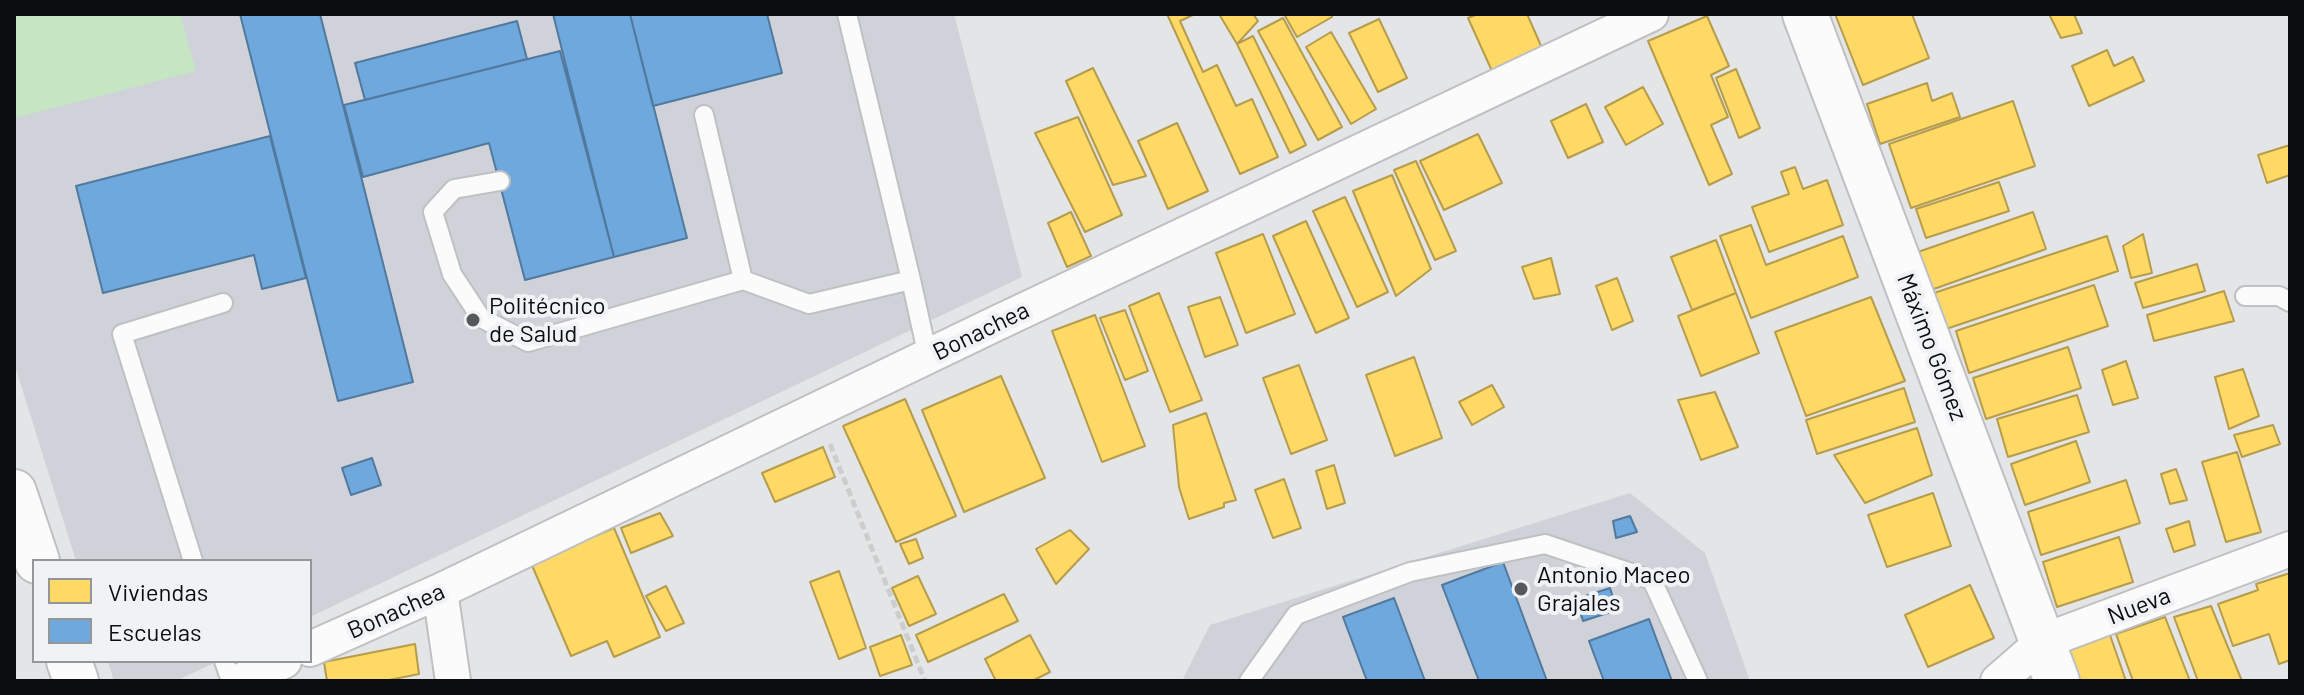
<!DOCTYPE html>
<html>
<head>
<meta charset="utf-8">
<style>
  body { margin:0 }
  #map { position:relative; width:2304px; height:695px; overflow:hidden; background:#e3e5e7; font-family:Barlow,sans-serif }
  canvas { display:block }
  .frame { position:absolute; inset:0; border:16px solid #0b0c0d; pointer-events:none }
  .legend { position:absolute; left:32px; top:559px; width:280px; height:104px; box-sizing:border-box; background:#f0f2f5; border:2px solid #949698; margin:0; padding:10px 14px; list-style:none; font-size:24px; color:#0b0c0d }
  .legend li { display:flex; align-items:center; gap:16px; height:40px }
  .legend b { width:40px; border:2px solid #949698 }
</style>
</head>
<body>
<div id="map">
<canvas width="2304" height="695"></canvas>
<div class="frame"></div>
<ul class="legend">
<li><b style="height:22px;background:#ffd966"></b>Viviendas</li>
<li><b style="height:22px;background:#6fa8dc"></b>Escuelas</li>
</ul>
</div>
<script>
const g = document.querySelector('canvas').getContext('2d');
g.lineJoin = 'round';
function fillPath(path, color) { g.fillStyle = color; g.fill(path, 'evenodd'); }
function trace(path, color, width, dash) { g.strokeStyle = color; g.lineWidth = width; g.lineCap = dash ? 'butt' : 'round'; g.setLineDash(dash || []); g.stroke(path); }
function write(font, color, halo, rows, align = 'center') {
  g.font = font + ' Barlow,sans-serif'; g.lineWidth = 8; g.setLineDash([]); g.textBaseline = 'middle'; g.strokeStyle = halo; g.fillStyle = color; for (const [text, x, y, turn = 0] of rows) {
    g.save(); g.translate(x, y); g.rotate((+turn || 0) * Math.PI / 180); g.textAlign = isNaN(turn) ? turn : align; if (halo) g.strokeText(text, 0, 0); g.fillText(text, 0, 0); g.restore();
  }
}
fillPath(new Path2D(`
  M14 14H954L1022 277 310 617V561H76L14 363Z
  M1630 493 1705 553 1750 681H1182L1210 625Z
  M108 661H218L176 681H114Z`), '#cfd3d9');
fillPath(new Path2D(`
  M14 14H180L196 71 14 118Z`), '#c6e5c3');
const homes = new Path2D(`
  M1167 14H1195L1180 21 1203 72 1217 65 1236 106 1252 99 1278 157 1240 174Z
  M1219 14H1253L1258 21 1237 44Z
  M1284 14H1331L1332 17 1297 37Z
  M1478 14H1527L1542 48 1492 71 1468 18Z
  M1835 14H1912L1929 58 1863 85Z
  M2049 14H2074L2082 33 2061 38Z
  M1707 16 1729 66 1711 75 1728 117 1711 125 1732 174 1709 185 1648 41Z
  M1283 18 1342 127 1318 140 1258 31Z
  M1379 19 1407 78 1378 92 1349 33Z
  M1331 32 1376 109 1351 124 1306 47Z
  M1253 36 1306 145 1290 153 1237 44Z
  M2107 50 2114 66 2133 57 2144 81 2089 106 2072 66Z
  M1093 68 1146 176 1113 185 1066 81Z
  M1736 69 1760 128 1739 138 1716 78Z
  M1927 83 1932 101 1952 93 1960 117 1880 144 1867 104Z
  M1643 87 1663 124 1626 145 1605 107Z
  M2013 101 2035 166 1911 208 1889 144Z
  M1586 104 1603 142 1568 158 1551 121Z
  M1078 117 1122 215 1085 232 1035 133Z
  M1177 123 1208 191 1168 209 1138 141Z
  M1478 134 1502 183 1444 210 1420 161Z
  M2290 145V175L2267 183 2258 155Z
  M1416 161 1456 251 1435 260 1394 170Z
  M1795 167 1803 189 1827 180 1843 225 1769 252 1752 207 1789 194 1781 172Z
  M1392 175 1431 269 1396 296 1353 191Z
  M1999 182 2009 211 1926 238 1916 209Z
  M1345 197 1388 292 1357 307 1313 211Z
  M1071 212 1091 256 1067 267 1048 223Z
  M2033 212 2046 249 1931 290 1918 252Z
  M1306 221 1349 318 1316 333 1273 236Z
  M1751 225 1766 265 1843 236 1858 277 1751 318 1720 236Z
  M1263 234 1295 314 1246 333 1216 253Z
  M2143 234 2152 273 2131 278 2123 246Z
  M2107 236 2118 271 1946 329 1934 293Z
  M1716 240 1736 293 1692 310 1671 257Z
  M1551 258 1560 294 1534 299 1522 267Z
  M2197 264 2205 291 2143 308 2135 283Z
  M1617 278 1633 321 1612 330 1596 286Z
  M2094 285 2108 326 1969 373 1956 331Z
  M2224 291 2234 321 2154 341 2147 315Z
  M1159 293 1202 400 1170 412 1129 306Z
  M1736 293 1759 353 1701 376 1678 316Z
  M1220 297 1238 345 1205 357 1188 307Z
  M1871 297 1905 381 1806 416 1775 332Z
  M1125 310 1148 371 1125 380 1100 318Z
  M1095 315 1145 446 1102 462 1052 331Z
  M2068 347 2081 388 1986 419 1973 378Z
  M1414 357 1442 438 1395 456 1366 375Z
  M2126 361 2138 398 2113 405 2102 370Z
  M1299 365 1327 440 1291 454 1263 378Z
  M2243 369 2259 416 2229 429 2215 377Z
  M1001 376 1045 478 964 512 922 410Z
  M1492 385 1504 407 1472 425 1459 402Z
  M1904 388 1915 422 1817 454 1806 420Z
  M1715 392 1738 447 1701 460 1678 400Z
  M2077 395 2089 432 2008 457 1997 419Z
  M905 399 956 516 896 542 843 426Z
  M1206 413 1236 500 1224 503V507L1189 519 1179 487 1173 425Z
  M2273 425 2280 444 2242 457 2234 435Z
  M1917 428 1932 475 1865 503 1834 455Z
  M2076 441 2090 482 2025 505 2011 464Z
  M823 447 835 477 775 502 762 473Z
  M2237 452 2261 532 2226 542 2202 462Z
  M1334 465 1345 503 1327 509 1316 471Z
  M2176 469 2187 500 2170 504 2161 474Z
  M1284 479 1301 528 1273 538 1255 490Z
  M2126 480 2140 523 2041 555 2028 512Z
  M1933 493 1951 546 1887 567 1868 515Z
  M660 513 673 536 631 553 621 528Z
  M2189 521 2195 545 2174 552 2166 529Z
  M614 528 660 637 614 657 607 641 571 656 531 563Z
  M1070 530 1089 549 1056 584 1036 549Z
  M2119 537 2133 582 2057 607 2043 562Z
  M916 539 923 558 909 564 900 544Z
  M839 571 866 648 839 659 810 582Z
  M2290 573V660L2279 664 2269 634 2233 646 2218 604 2258 590 2256 584Z
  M918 576 936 614 909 626 892 588Z
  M1970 585 1994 638 1928 667 1905 615Z
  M666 586 684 623 666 631 646 596Z
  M1004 594 1018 621 928 662 916 635Z
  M2211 606 2242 681H2198L2174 617Z
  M2165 617 2190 681H2133L2116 634Z
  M901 635 912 665 880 676 870 647Z
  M1030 635 1050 672 1032 681H996L985 659Z
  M2110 635 2126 681H2072L2063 653Z
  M415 644 419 674 384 681H327L324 662Z`);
fillPath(homes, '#ffd966');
trace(homes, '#b69c4b', 2);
const schools = new Path2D(`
  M240 14H320L413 382 338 401Z
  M553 14H630L687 238 614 257Z
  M630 14H767L782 73 653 106Z
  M517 21 527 59 365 100 355 63Z
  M560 51 614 257 525 280 489 143 363 177 344 105Z
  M270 136 306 278 262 289 254 255 103 293 76 186Z
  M372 458 381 485 351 495 342 468Z
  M1630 516 1637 532 1616 538 1613 521Z
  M1503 562 1547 681H1479L1442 585Z
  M1610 588 1617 610 1583 621 1576 599Z
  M1394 598 1425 681H1367L1343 617Z
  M1649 619 1672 681H1604L1589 641Z`);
fillPath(schools, '#6fa8dc');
trace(schools, '#51799e', 2);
const lane = new Path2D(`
  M847 14 911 280
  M704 115 743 280
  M500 181 454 189 433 212 452 274 481 318 528 342 743 280 809 304 911 280 928 357
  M2245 296H2279L2290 302
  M193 561 122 334 223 303
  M224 661 231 681
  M1249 681 1296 615 1410 572 1545 544 1652 580 1698 681`);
const street = new Path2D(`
  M440 591 453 681
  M310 649 440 591 995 324 1651 14
  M240 681 284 661
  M1998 681 2044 641 2290 549`);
const secondary = new Path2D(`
  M1805 14 2057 681`);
const primary = new Path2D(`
  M14 492 37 561
  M69 661 76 681`);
trace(lane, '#bfc0c2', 22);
trace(street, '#bfc0c2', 38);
trace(secondary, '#bfc0c2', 48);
trace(primary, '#bfc0c2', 48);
trace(new Path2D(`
  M830 444 925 681`), '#cdcdce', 5, [8, 4]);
trace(lane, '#fbfbfb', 18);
trace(street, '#fbfbfb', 34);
trace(secondary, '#fbfbfb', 44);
trace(primary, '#fbfbfb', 44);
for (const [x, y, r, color] of [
  [473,320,8,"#575859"],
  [1521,589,8,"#575859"]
]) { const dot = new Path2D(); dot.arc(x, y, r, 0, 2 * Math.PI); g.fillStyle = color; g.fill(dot); trace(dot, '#f0f2f5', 3); }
write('24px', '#0b0c0d', '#f0f2f5', [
  ["Politécnico",489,306],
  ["de Salud",489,334],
  ["Antonio Maceo",1537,575],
  ["Grajales",1537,603]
], 'left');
write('24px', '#0b0c0d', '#f0f2f5', [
  ["Bonachea",981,331,-26],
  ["Máximo Gómez",1932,347,69],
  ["Nueva",2139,606,-21],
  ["Bonachea",396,611,-24]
]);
</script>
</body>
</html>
